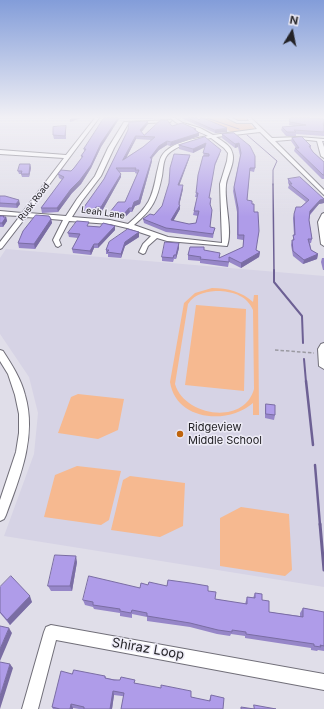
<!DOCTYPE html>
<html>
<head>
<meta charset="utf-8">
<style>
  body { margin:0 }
  #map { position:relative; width:324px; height:709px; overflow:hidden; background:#e0dee9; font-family:Inter,sans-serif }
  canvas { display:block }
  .north { position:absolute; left:272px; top:12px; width:40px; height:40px; -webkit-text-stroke:3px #edebf6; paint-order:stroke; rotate:10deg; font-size:11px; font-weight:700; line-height:16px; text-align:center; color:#242327 }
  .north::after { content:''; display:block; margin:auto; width:14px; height:18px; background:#242327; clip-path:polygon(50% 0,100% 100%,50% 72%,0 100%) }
</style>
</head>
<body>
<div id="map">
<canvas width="324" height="709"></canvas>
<div class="north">N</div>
</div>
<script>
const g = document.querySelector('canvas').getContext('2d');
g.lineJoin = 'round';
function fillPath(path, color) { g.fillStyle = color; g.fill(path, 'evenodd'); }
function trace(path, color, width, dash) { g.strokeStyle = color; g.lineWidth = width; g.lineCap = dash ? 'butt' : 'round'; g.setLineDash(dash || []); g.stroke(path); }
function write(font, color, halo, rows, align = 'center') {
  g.font = font + ' Inter,sans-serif'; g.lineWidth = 3; g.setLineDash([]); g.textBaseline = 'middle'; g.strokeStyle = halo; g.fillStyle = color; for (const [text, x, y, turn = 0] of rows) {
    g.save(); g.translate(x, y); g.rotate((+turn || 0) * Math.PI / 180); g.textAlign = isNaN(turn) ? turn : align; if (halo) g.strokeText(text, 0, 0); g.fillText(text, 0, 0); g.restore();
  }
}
fillPath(new Path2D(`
  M6 249 324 276V587L4 536 34 454 38 413 29 377 0 334V258Z`), '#d6d3e5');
fillPath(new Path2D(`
  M198 118H245L255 129 231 132 220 125Z
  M212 288C228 288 242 292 253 302L254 295H258L259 415H253V403C228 425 176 421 170 382L184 303 195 293ZM220 291C234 292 247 296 253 310L254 389C244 426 184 416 175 384L188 304C195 293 208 291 220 291Z
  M196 305 246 309 244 391 185 385Z
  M78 394 124 399 118 430 98 439 58 433 71 397Z
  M77 466 121 471 109 520 101 525 44 517 55 475Z
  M130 476 185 483 183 526 160 537 111 530 123 480Z
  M241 507 289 514 292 570 285 576 220 566V518Z`), '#f6b990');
trace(new Path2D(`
  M207 118 239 129
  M247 135 277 161 273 170V185`), '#6d6094', 1);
trace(new Path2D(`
  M273 184 274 271`), '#6d6094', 1.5);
trace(new Path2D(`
  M274 270V282L302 316 303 343
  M304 359 306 382`), '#6d6094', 2);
trace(new Path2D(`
  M306 381 313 445
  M315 465 320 525`), '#6d6094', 2.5);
trace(new Path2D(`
  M320 524 324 570`), '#6d6094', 3);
const minor = new Path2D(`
  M95 118H99L28 213 66 216 77 199 95 176 108 148 124 122 172 120 170 122 128 124 114 148 101 176 82 201 72 217 110 220 128 224C149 206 152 199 157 172 159 166 159 159 163 154 173 142 193 139 208 136 196 129 179 128 171 118H175L183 123 200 128 213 135 257 129 252 123H237L227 118H232L238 121H249L247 118H251L272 138 299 137 324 139V141H322L324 147V158L321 156 317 141 299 139 275 141 324 190V195L260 132 216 137C222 141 230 145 232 152 236 162 227 175 226 185 224 202 233 232 227 246L167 241 157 238 148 246 145 253 143 254 139 252 143 244 151 236 127 228 110 224 69 221 59 240 61 245 58 247 56 246 53 240 63 220 26 217 2 248 0 249V242L20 216 0 215V211L22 213 64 158 0 154V150L66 155ZM211 138 224 148 228 153 227 161 220 184 222 243 168 237 134 225C153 209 157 200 162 176 163 170 163 162 166 157 173 145 199 140 211 138Z
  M324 213V246L321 244 318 222 322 214Z
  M324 343V369L319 366 318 349 321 344Z
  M0 350 3 351C12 365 21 379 25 395 37 436 20 477 6 515L4 519 0 521V500L16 452 19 433V414L15 395 8 374 0 361Z
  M51 625 324 674V690L56 640 38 709H22L44 632 46 627Z`);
trace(minor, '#716f79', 2);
trace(new Path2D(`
  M275 350 314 353`), '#9b9aa2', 1.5, [3.5, 2]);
fillPath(minor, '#fff');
fillPath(new Path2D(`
  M46 118H54L53 119Z
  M104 118H154L153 119H119L101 147 91 168 81 184 72 193 58 212 42 213 41 208 62 180 59 178 58 174 71 171 74 168 82 158 81 156 84 152V149Z
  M181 118H197L199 120 227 132 215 133Z
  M290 118 324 119V136L296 134V136H286L281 130 282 127 294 126 289 125Z
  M148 124 141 132 144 135 172 126 196 129V131L199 133V136L170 146 167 145 159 150 152 158V161L140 204 135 206 132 212H130L123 219 110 216V212L125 202 137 174 135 173V172H119L121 177 102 211H96L94 215 82 214V210L104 179 128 130ZM136 139 151 140 143 147 126 158Z
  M66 130V139H54L53 135Z
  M234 133 255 168 254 172 250 171 247 200 252 204 254 212 256 250 260 252 259 257 241 268 229 262 228 267 200 263V261L188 260V255L204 247V250L220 258 243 247V240L237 239V212L233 191 240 156 238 147 235 148 222 138V134Z
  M205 137 220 154 214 168 209 198 211 202 210 205V227L214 232 213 238 166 232 144 223 143 219 154 215 162 206 190 155 189 159 179 185 183 189 179 205H180V209L173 221 189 224 196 223 198 216 193 215 194 211 197 197H195L196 193 205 147 193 153 179 149V145Z
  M292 138 311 146V149L313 152 324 162V179H322L294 151 295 148H296L291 141Z
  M30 164 31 168 29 177H22L21 174H19L18 171Z
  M288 179 324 199V203L319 204 310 215 309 220 312 239 311 243H310L311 250 318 254 317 259 303 264 293 256 291 245 292 240H293V235H294L293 218 296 207H301L306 202 288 188 289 185 288 183Z
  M0 196 20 204 17 208 0 207Z
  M0 216H4V217H6L7 221 3 227H0Z
  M51 219 52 223 35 249 19 248 18 243Z
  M89 226 100 227 115 226V230L98 248H94L91 255 73 253 72 249 78 238 69 237 68 233Z
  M139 232V237L125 246 121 258 108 257V254H106V250Z
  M179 243V248L176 259H174L173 262 162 261V257Z
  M322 258H324V270H323L321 262Z
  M266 404 275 415 274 420 265 418V409Z
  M77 562 72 591H51L48 586Z
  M148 585 167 586 208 591 215 599 245 604 247 597 253 598 255 593 262 600 269 612 300 616V613L303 608 324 612V651L318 650 317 651 311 650V648L245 638V636L231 634 230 636 217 634 190 627 147 621V617L132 614V618L120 616V613L94 609 93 607 85 605 83 600 140 588Z
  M0 587 32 602 10 625 0 613Z
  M72 674 105 676 106 678 135 683 191 697 209 701 211 695 223 709 114 695 112 709H79L73 708V709H53L52 707Z`), '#9686c8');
fillPath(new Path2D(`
  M72 118H82L70 122V119Z
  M118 118H119V119L101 147 91 168 81 184 72 193 58 212 57 208Z
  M148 121V124L140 134V130Z
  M227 128V132L215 133V130Z
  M199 133V136L170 146 171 142Z
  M136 136V139L123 164V160Z
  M167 141V145L159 150 152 158V161L140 204 135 206 132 212V208L150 158 159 146Z
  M206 143 205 147 193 153V149Z
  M239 143 238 147 235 148V144Z
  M190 155 189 159 178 189V185Z
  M30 164 31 168 29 177V174Z
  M121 174V177L102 211 101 207Z
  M183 185V189L179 206V202Z
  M324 199V203L319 204 309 215 310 211 320 200Z
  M19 200 20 204 17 208 16 204Z
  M180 205V209L171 225V220Z
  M96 207V211L94 215 93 211Z
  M129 208 130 212 123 219V215Z
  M4 216 5 219 6 217 7 221 3 227 2 223 3 217Z
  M51 219 52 223 35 249 34 244Z
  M115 226V230L98 248V244Z
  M139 232V237L125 246 121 258V254L125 242Z
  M179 243V248L176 259V255Z
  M94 244V248L91 255 90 251Z
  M260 252 259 257 241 268V263Z
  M318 254 317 259 303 264 304 260Z
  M76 556 77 562 72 591 70 586Z
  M30 596 32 602 10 625 7 620Z
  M9 628 12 633 0 661V649Z
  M10 664 13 668 0 709V696Z
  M113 691 114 695 112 709H110Z
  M71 704 73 708V709H70Z`), '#7a6da3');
const building = new Path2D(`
  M104 118H118L101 143 91 165 80 180 71 189 57 208H41L64 177 58 174 61 170 71 171 74 168 83 156H81L86 149H84Z
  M188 118H197L199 120 201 118H203L227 128 215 130Z
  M290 118H308L324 119V123H323L324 127V132L294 130 296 132H287L282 127 306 125 290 122Z
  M161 120H167L172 126 182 123 196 129H194L199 133 171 142 167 141 159 146 150 158H152L139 200 134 202 132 208H129L123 215 110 212 118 202H125L139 170H135L136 168H116L121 174 101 207H96L93 211 82 210 104 179 128 130 129 122 148 121 140 130 144 135ZM136 136 155 137 143 147 123 160Z
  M66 126 65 136 53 135V127Z
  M234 133 250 146 255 156V168H250L247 200 252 201V204H254V212H258L259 231 256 250 260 252 241 263 229 257V262L200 259 201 257 188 255 190 247H204V250L220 253 219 258 243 247 244 235H238V208L234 187 241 153 239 143 235 144 222 134Z
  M205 137 221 150 215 164 209 198H211L210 204 212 210 210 227 215 228 213 234 166 228 143 219 150 214 154 215 162 206 169 183 170 168 174 154 190 155 178 185H183L179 202V205H180L171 220 189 224 196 223 199 211H194L198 193H196L198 175 203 156H209V154L203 153 206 143 193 149 179 145Z
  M302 137 311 146H309L313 152 324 162V175H323L295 148H299L292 138Z
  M20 164H30L29 174H21L22 171H18Z
  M300 177 324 199 320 200 310 211 309 220 312 239H308L311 250 318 254 304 260 293 251 292 240H294L293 235H295L294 214 296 207H301L309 200 289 184H292L288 179Z
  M0 196H5L19 200 16 204 0 203Z
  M36 215 49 216 51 219 34 244 18 243 23 231 34 217Z
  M0 216H4L3 217H6L2 223H0Z
  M77 221 89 222 87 226 100 227 103 223 115 226 98 244H94L90 251 72 249 80 234 68 233Z
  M128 229 139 232 125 242 121 254 107 252 109 250H106L109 242Z
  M165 242 179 243 176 255H174L173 258 162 257Z
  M266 404 275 405V415L266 414Z
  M55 555 76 556 70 586H48Z
  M11 576 30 596 7 620 0 612V587Z
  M89 576 140 588 141 583 148 585 149 582 167 586 168 580 190 583 208 586V591L216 592 215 599 247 604V597L255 598V593L262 594V600L269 601V612L303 617V608L324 612V646L320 645 321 647 314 646V644L246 634V632L232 630V632L218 630 190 623 147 616V613L132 610 131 613 120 611V609L93 605V602L83 600Z
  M0 626 9 628 0 649Z
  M0 662 10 664 0 696Z
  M74 670 105 676V678L114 680H120L121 677 135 680 134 683 145 685 161 688V685L191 691V697L210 701 211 695 224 698 223 709H121L124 693 113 691 110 709H84V707L71 704 70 709H60L52 707 61 671 72 674Z
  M254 705 276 709H241V707L254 709Z`);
fillPath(building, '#af9ce9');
trace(building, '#7a6da3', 1);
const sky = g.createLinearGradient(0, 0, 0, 217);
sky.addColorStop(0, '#839dd9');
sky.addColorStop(0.54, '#f1f0f5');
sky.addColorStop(1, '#f1f0f500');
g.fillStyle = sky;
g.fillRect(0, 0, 324, 217);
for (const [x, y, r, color] of [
  [180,434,4,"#bf640c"]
]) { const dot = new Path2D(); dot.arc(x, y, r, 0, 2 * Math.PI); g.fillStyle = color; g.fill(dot); trace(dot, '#edebf6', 1.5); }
write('9px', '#242327', '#edebf6', [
  ["Rusk Road",34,202,-53],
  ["Leah Lane",103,213,8]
]);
write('11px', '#242327', '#edebf6', [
  ["Ridgeview",188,428],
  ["Middle School",188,441]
], 'left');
write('13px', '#242327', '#edebf6', [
  ["Shiraz Loop",148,649,10]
]);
</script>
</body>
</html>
